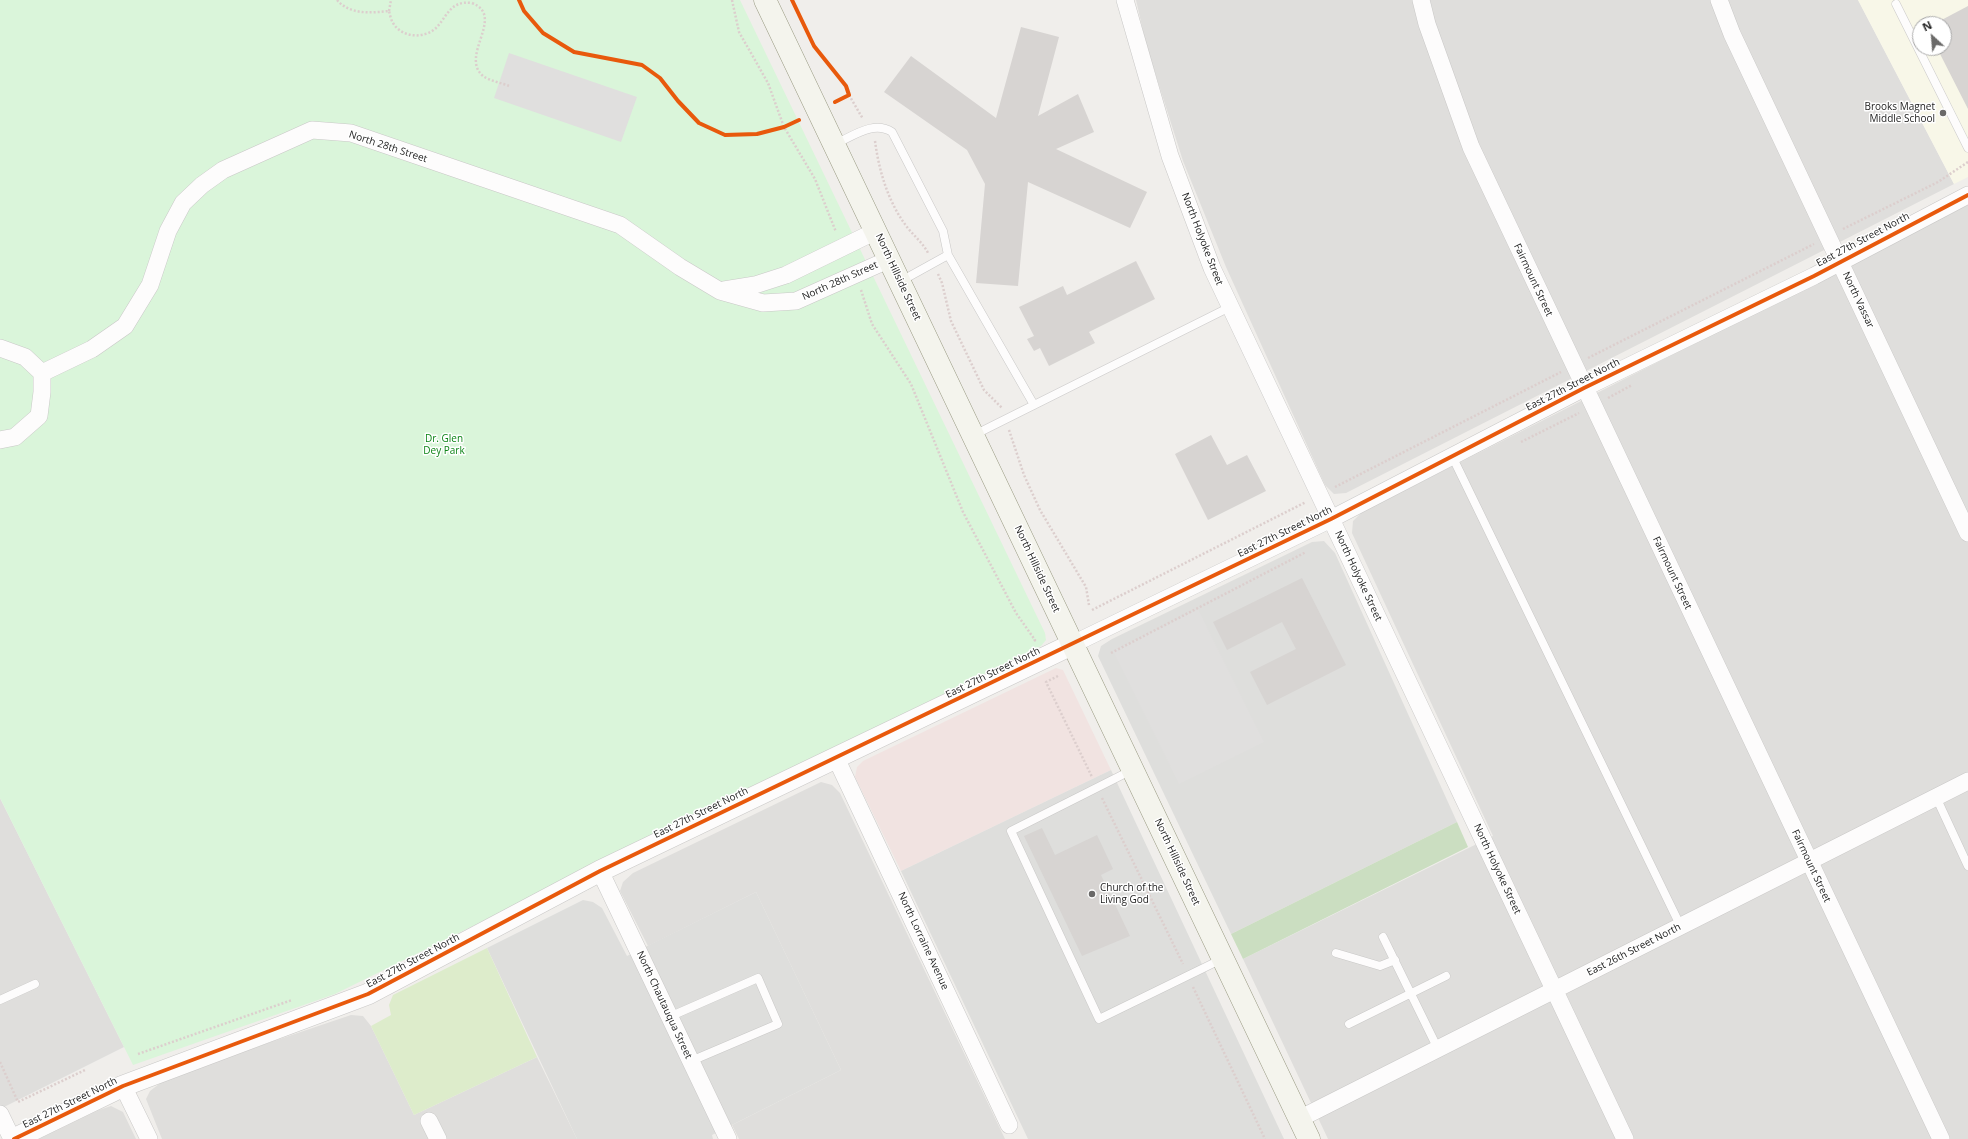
<!DOCTYPE html>
<html>
<head>
<meta charset="utf-8">
<style>
  body { margin:0 }
  #map { position:relative; width:1968px; height:1139px; overflow:hidden; background:#f0eeeb; font-family:"Open Sans",sans-serif }
  canvas { display:block }
  .north { position:absolute; left:1912px; top:16px; width:40px; height:40px; box-sizing:border-box; background:#fff; border:1px solid #a7a7a7; border-radius:50%; rotate:334deg; font-size:11px; font-weight:700; line-height:16px; text-align:center; color:#222 }
  .north::after { content:''; display:block; margin:auto; width:14px; height:18px; background:#6a6968; clip-path:polygon(50% 0,100% 100%,50% 72%,0 100%) }
</style>
</head>
<body>
<div id="map">
<canvas width="1968" height="1139"></canvas>
<div class="north">N</div>
</div>
<script>
const g = document.querySelector('canvas').getContext('2d');
g.lineJoin = 'round';
function fillPath(path, color) { g.fillStyle = color; g.fill(path, 'evenodd'); }
function trace(path, color, width, dash) { g.strokeStyle = color; g.lineWidth = width; g.lineCap = dash ? 'butt' : 'round'; g.setLineDash(dash || []); g.stroke(path); }
function write(font, color, halo, rows, align = 'center') {
  g.font = font + ' "Open Sans",sans-serif'; g.lineWidth = 3; g.setLineDash([]); g.textBaseline = 'middle'; g.strokeStyle = halo; g.fillStyle = color; for (const [text, x, y, turn = 0] of rows) {
    g.save(); g.translate(x, y); g.rotate((+turn || 0) * Math.PI / 180); g.textAlign = isNaN(turn) ? turn : align; if (halo) g.strokeText(text, 0, 0); g.fillText(text, 0, 0); g.restore();
  }
}
fillPath(new Path2D(`
  M1136 0H1858L1954 184 1346 493 1334 494 1325 485 1226 267 1183 161 1146 44Z
  M1968 205V1139H1328L1243 959 1493 836 1352 533 1353 521 1362 512Z
  M821 782 832 785 840 793 1005 1139H739L732 1125 841 1070 756 892 648 946 620 891 623 882 633 873Z
  M0 798 124 1047 0 1109Z
  M351 1015 363 1016 371 1026 414 1115 537 1057 577 1139H162L146 1099 150 1091 163 1081 182 1072Z
  M111 1106 123 1112 136 1139H39L99 1110Z`), '#dfdedc');
fillPath(new Path2D(`
  M1056 668 1063 670 1111 770 901 871 855 777 857 767 863 761Z`), '#f1e3e1');
fillPath(new Path2D(`
  M1858 0H1968V177L1954 184ZM1920 24H1944V48H1920Z`), '#f8f7e8');
fillPath(new Path2D(`
  M1324 541 1335 553 1457 822 1231 934 1098 656 1101 646 1112 639 1312 542Z
  M1111 770 1284 1139H1028L901 871Z
  M756 892 841 1070 712 1135 713 1139H577L487 948 583 900 593 902 602 908 627 956Z`), '#dededc');
fillPath(new Path2D(`
  M487 948 537 1057 414 1115 371 1026 391 1015 389 1005 393 995Z`), '#ddeccb');
fillPath(new Path2D(`
  M1457 822 1468 847 1243 959 1231 934Z`), '#cbdec1');
fillPath(new Path2D(`
  M0 0H740L1045 633 1046 640 1041 646 335 994 133 1065 0 798Z`), '#daf5da');
fillPath(new Path2D(`
  M509 53 637 97 621 142 494 98Z
  M1198 609 1264 742 1179 784 1113 651Z`), '#e0dfde');
fillPath(new Path2D(`
  M1968 6V109L1937 48H1944V24H1934Z
  M1021 27 1059 37 1038 116 1078 94 1094 132 1056 149 1147 192 1130 228 1028 182 1018 286 976 283 985 184 967 150 884 92 911 56 996 118Z
  M1136 261 1155 299 1089 332 1095 343 1049 366 1040 348 1034 351 1027 339 1034 336 1019 307 1063 286 1067 295Z
  M1211 435 1227 465 1247 455 1266 491 1208 520 1175 454Z
  M1302 578 1346 665 1267 705 1250 672 1296 649 1282 622 1227 650 1213 622Z
  M1042 828 1055 855 1097 835 1113 869 1101 875 1130 936 1082 956 1024 836Z`), '#d7d4d2');
const service = new Path2D(`
  M1896 4 1968 148
  M835 144C853 136 874 120 892 132L943 231 948 255 1034 405
  M901 281 948 255
  M974 435 1230 307
  M1452 456 1681 927
  M1132 770 1011 831 1099 1019 1222 959
  M1936 797 1968 866
  M1383 937 1438 1049
  M1336 953 1380 966 1395 960
  M0 1000 35 984
  M669 1017 758 978 778 1024 691 1061
  M1349 1024 1446 976`);
const minor = new Path2D(`
  M1125 0 1170 156 1212 268 1625 1139
  M1421 0 1427 24 1471 147 1941 1139
  M1719 0 1732 34 1968 533
  M724 290 755 285 786 275 876 231
  M0 348 25 357 42 373V392L39 416 15 437 0 440
  M42 373 92 349 125 326 150 285 168 231 183 203 202 185 223 170 312 130 351 133 620 225 680 267 720 291 763 303 796 301 890 259
  M1073 644 1331 519 1584 388 1814 276 1968 195
  M836 758 1009 1125
  M600 871 728 1139
  M123 1086 149 1139
  M0 1114 12 1139
  M1299 1119 1968 781
  M429 1121 438 1139`);
const tertiary = new Path2D(`
  M14 1139 123 1086 368 994 600 871 1073 644`);
const secondary = new Path2D(`
  M765 0 1309 1139`);
trace(service, '#c9c8c7', 9);
trace(minor, '#c9c8c7', 18);
trace(tertiary, '#c9c8c7', 22);
trace(secondary, '#999a82', 23);
trace(new Path2D(`
  M337 0C350 15 371 13 389 11 390 15 391 20 393 23 402 38 424 39 436 28 447 17 450 0 472 3 506 16 459 56 483 76 490 81 502 83 509 86
  M732 0 739 32 768 83 784 127 815 179 836 232
  M389 11 391 0
  M849 95 863 119
  M875 141C879 171 888 202 907 227 914 236 923 243 928 253
  M1843 229 1938 182 1968 162
  M938 274 942 283 951 321 984 390 1002 408
  M861 290 872 324 911 384 963 512 1016 613 1035 640 1034 641
  M1588 358 1814 244
  M1608 398 1632 385
  M1009 430 1024 475 1040 510 1086 587 1089 605
  M1521 442 1579 413
  M1335 487 1561 372
  M1092 610 1306 502
  M1111 653 1306 552
  M1058 676 1046 682 1092 777
  M1102 798 1183 964
  M1193 987 1265 1139
  M138 1054 292 1000
  M0 1062 18 1102 85 1070`), '#dccecd', 2.5, [2, 2]);
trace(service, '#fdfcfc', 8);
trace(minor, '#fdfcfc', 17);
trace(tertiary, '#fdfcfc', 21);
trace(secondary, '#f4f4ed', 22);
trace(new Path2D(`
  M519 0 524 11 543 33 574 52 642 65 660 78 678 101 699 123 725 135 757 134 784 127 799 120
  M792 0 814 46 846 86 849 95 835 102
  M14 1139 123 1086 368 994 600 871 1331 519 1584 388 1814 276 1968 195`), '#e8590c', 4);
for (const [x, y, r, color] of [
  [1943,113,4,"#6a6968"],
  [1092,894,4,"#6a6968"]
]) { const dot = new Path2D(); dot.arc(x, y, r, 0, 2 * Math.PI); g.fillStyle = color; g.fill(dot); trace(dot, '#fff', 1.5); }
write('10px', '#222', '#fff', [
  ["Brooks Magnet",1935,107],
  ["Middle School",1935,119],
  ["Church of the",1100,888,"left"],
  ["Living God",1100,900,"left"]
], 'right');
write('10px', '#222', '#fff', [
  ["North 28th Street",388,147,18],
  ["North Holyoke Street",1202,239,69],
  ["East 27th Street North",1863,240,-28],
  ["North Hillside Street",898,277,65],
  ["Fairmount Street",1533,280,65],
  ["North 28th Street",840,281,-24],
  ["North Vassar",1858,300,65],
  ["East 27th Street North",1573,385,-27],
  ["East 27th Street North",1285,532,-26],
  ["North Hillside Street",1037,569,65],
  ["Fairmount Street",1672,573,65],
  ["North Holyoke Street",1358,576,65],
  ["East 27th Street North",993,673,-26],
  ["East 27th Street North",701,813,-26],
  ["North Hillside Street",1177,862,65],
  ["Fairmount Street",1811,866,65],
  ["North Holyoke Street",1497,869,65],
  ["North Lorraine Avenue",923,941,65],
  ["East 26th Street North",1634,950,-27],
  ["East 27th Street North",413,961,-28],
  ["North Chautauqua Street",664,1005,65],
  ["East 27th Street North",70,1103,-26]
]);
write('10px', '#0c8416', '#fff', [
  ["Dr. Glen",444,439],
  ["Dey Park",444,451]
]);
</script>
</body>
</html>
